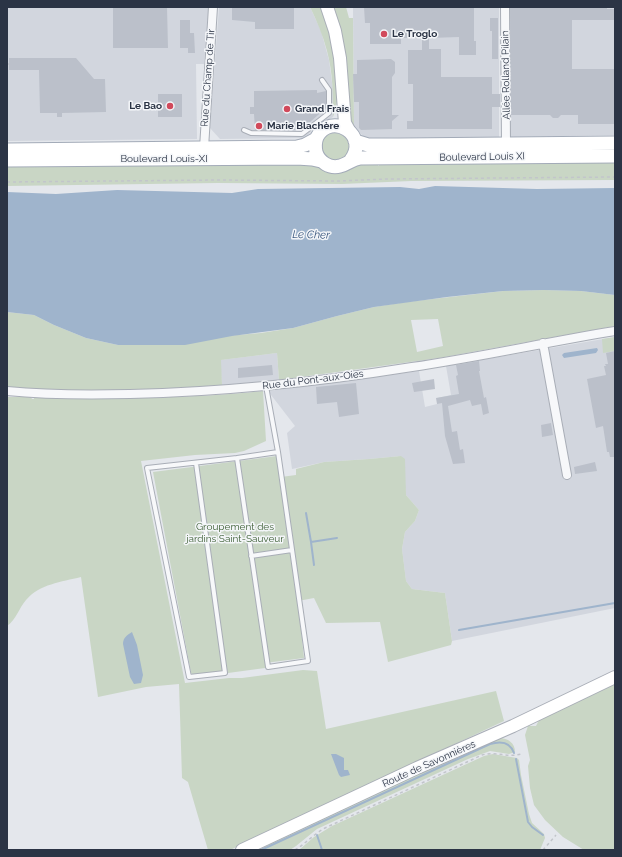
<!DOCTYPE html>
<html>
<head>
<meta charset="utf-8">
<style>
  body { margin:0 }
  #map { position:relative; width:622px; height:857px; overflow:hidden; background:#e4e7ec; font-family:Raleway,sans-serif }
  canvas { display:block }
  .frame { position:absolute; inset:0; border:8px solid #2b3445; pointer-events:none }
</style>
</head>
<body>
<div id="map">
<canvas width="622" height="857"></canvas>
<div class="frame"></div>
</div>
<script>
const g = document.querySelector('canvas').getContext('2d');
g.lineJoin = 'round';
function fillPath(path, color) { g.fillStyle = color; g.fill(path, 'evenodd'); }
function trace(path, color, width, dash) { g.strokeStyle = color; g.lineWidth = width; g.lineCap = dash ? 'butt' : 'round'; g.setLineDash(dash || []); g.stroke(path); }
function write(font, color, halo, rows, align = 'center') {
  g.font = font + ' Raleway,sans-serif'; g.lineWidth = 3; g.setLineDash([]); g.textBaseline = 'middle'; g.strokeStyle = halo; g.fillStyle = color; for (const [text, x, y, turn = 0] of rows) {
    g.save(); g.translate(x, y); g.rotate((+turn || 0) * Math.PI / 180); g.textAlign = isNaN(turn) ? turn : align; if (halo) g.strokeText(text, 0, 0); g.fillText(text, 0, 0); g.restore();
  }
}
fillPath(new Path2D(`
  M7 7H209L204 64H196L197 139 7 141Z
  M219 7H310L321 31 329 60 333 90V117L314 128 306 138 220 139 210 128Z
  M353 7H499V137L365 138 354 127Z
  M509 7H615V135L510 137Z
  M615 337V608L452 641 445 593 412 589 406 581 402 549 405 532 415 521 419 510 406 495 401 456 369 459 324 462 292 469 287 433 295 426 268 391 419 371 425 407 437 404V398L451 395 446 366Z
  M277 353 279 380 222 385 220 360Z`), '#d2d6de');
fillPath(new Path2D(`
  M310 7H321C330 32 345 92 333 117 333 95 333 73 327 51 323 36 317 21 310 7Z
  M334 7H346L349 18H353L354 127 348 118 349 98 347 64 341 33Z
  M321 147a14 14 0 1 1 28 0a14 14 0 1 1-28 0Z
  M615 161V180L411 181 342 184 218 183 7 186V166L308 164 353 166 365 163V165H378L379 166V165H389V163Z
  M544 290 581 291 615 295V326L439 358 279 380 277 353 221 360 222 385C151 390 79 394 7 387V312L34 315 54 325 86 338 118 345 261 333 293 328 337 316 374 307 406 302 503 291ZM438 319 443 346 417 352 411 320Z
  M615 337V351L603 353 602 339Z
  M263 391 266 441 244 451 235 453 195 455 141 461 185 683 229 678H242L303 670 317 671 326 729 496 691 504 721 230 850H208L188 782 182 778 179 684 146 687 98 697 81 577C61 582 40 584 26 600 19 608 16 620 7 626V397H31L32 399H34V396C66 399 97 398 129 398 173 397 218 396 263 391Z
  M277 456 281 477 296 475V469L324 462 369 459 401 456 405 459 406 495 419 510 415 521 405 532 402 549 406 581 412 589 445 593 452 641 451 645 388 662 380 622 326 623 314 598 298 601 304 658 265 663V668L228 673 227 670 193 675 191 673 153 472Z
  M615 683V850H584L563 837 545 820 534 805 530 788 528 766 530 760 525 735 528 726H536L539 720Z
  M499 738C508 738 515 743 515 752L509 754 490 751 468 759 317 829 296 846 290 850H252L389 786Z
  M493 754 517 758 519 760 521 775 529 814 532 823 544 834 545 838 540 850H299L314 837 332 826 484 756Z`), '#c9d6c5');
fillPath(new Path2D(`
  M435 186 537 189 615 188V295L581 291 544 290 503 291 447 297 374 307 337 316 293 328 232 336 185 345H118L86 338 54 325 34 315 7 312V192L56 194 117 190 232 193 258 189 400 187 419 189Z
  M597 348 598 350 596 353 564 358 562 355 564 353Z
  M132 632 137 645 143 675 141 683 134 684 130 677 123 644C123 638 127 635 132 632Z
  M331 754H336L344 758V770H348L350 775 341 777 339 775Z`), '#9fb4cc');
trace(new Path2D(`
  M306 513 311 542
  M314 565 311 542 337 538
  M459 630 615 603
  M516 759 528 822 532 827 543 835
  M317 835 322 850
  M261 850 490 744C500 741 510 741 514 753`), '#9fb4cc', 2);
fillPath(new Path2D(`
  M113 7H167L168 48H113Z
  M232 7H294V29H255V22L232 20Z
  M364 7H474V41H476V55H459V37L429 38V49H441V77H492V94H500V107H492V129H407V121H413V84H408V50H422V38H401V44H370V23H365Z
  M510 7H607V9H615V20H572V69H615V124H578V115H561L558 118H553L550 115H511Z
  M490 18H498V59H492V31H490Z
  M180 20H190V33H194L195 53H188V48H180Z
  M9 58H76L94 79H105L106 112 62 113V117H57V113H40L39 70H9Z
  M391 59 395 62V73L392 77V115H399L392 121V129L361 130 359 128V102H354L353 74H357V60Z
  M317 90V93L326 91V108L301 130H255L254 114H250V107H254V91Z
  M158 94H182V117H158Z
  M615 351V457H610L609 452H607L603 426 596 428 587 379 606 375 604 366H606L605 364H608L606 353Z
  M479 361 480 371H479L484 398 486 397 489 413 483 415 481 404 472 406 470 400 448 406 452 432 457 431 460 450 463 449 465 463 453 464 445 436 442 403 437 404 436 398 459 394 456 376 458 375 456 365Z
  M272 365 273 375 238 378V368Z
  M434 379 435 389 414 392 412 383Z
  M356 383 359 414 339 417 337 402 317 404 316 387Z
  M551 423 553 435 542 437 541 425Z
  M595 462 597 471 575 474 574 467Z`), '#bbc0ca');
const service = new Path2D(`
  M244 130 251 133 302 134 329 113V90L322 80
  M237 458 268 667 308 661 278 452
  M196 463 225 673 189 677 147 468 237 458 278 452 266 386
  M251 556 292 550`);
const minor = new Path2D(`
  M505 7 506 144
  M204 148 213 7
  M543 343 567 475
  M7 391C48 395 89 395 130 394 225 392 318 382 412 367 480 357 547 342 615 331`);
const secondary = new Path2D(`
  M327 7 335 31 340 58 345 123 350 132
  M242 850 417 768 513 726 615 677`);
const primary = new Path2D(`
  M355 141 368 145H400L615 143
  M7 150 297 147 305 145 316 139
  M7 160 297 158 312 159 321 161
  M350 161C371 135 331 111 317 137 315 142 315 147 316 152 319 162 330 169 340 166 348 164 352 159 360 158L615 156`);
trace(service, '#a9aeb7', 6);
trace(minor, '#a9aeb7', 10);
trace(secondary, '#a9aeb7', 14);
trace(primary, '#a3abb8', 15);
trace(new Path2D(`
  M7 64H9
  M7 182 219 180 337 181 386 179 615 177
  M295 850C305 844 314 834 325 828L482 755C496 751 508 758 521 754
  M543 850 556 835`), '#c2c5cb', 1.5, [3, 3]);
trace(service, '#f7f8fa', 4);
trace(minor, '#f7f8fa', 8);
trace(secondary, '#fff', 12);
trace(primary, '#fff', 13);
for (const [x, y, r, color] of [
  [384,34,4,"#d1495b"],
  [170,106,4,"#d1495b"],
  [287,109,4,"#d1495b"],
  [259,126,4,"#d1495b"]
]) { const dot = new Path2D(); dot.arc(x, y, r, 0, 2 * Math.PI); g.fillStyle = color; g.fill(dot); trace(dot, '#f4f6f9', 1.5); }
write('bold 10px', '#2b3445', '#f4f6f9', [
  ["Le Troglo",392,34],
  ["Le Bao",162,106,"right"],
  ["Grand Frais",295,109],
  ["Marie Blachère",267,126]
], 'left');
write('10px', '#2b3445', '#f4f6f9', [
  ["Allée Rolland Pilain",506,75,-91],
  ["Rue du Champ de Tir",208,78,-86],
  ["Boulevard Louis XI",482,157,-1],
  ["Boulevard Louis-XI",164,159],
  ["Rue du Pont-aux-Oies",313,380,-7],
  ["Route de Savonnières",429,764,-24]
]);
write('10px', '#3f6138', '#f4f6f9', [
  ["Groupement des",235,527],
  ["jardins Saint-Sauveur",235,539]
]);
write('italic 11px', '#34527a', '#f4f6f9', [
  ["Le Cher",311,235,1]
]);
</script>
</body>
</html>
